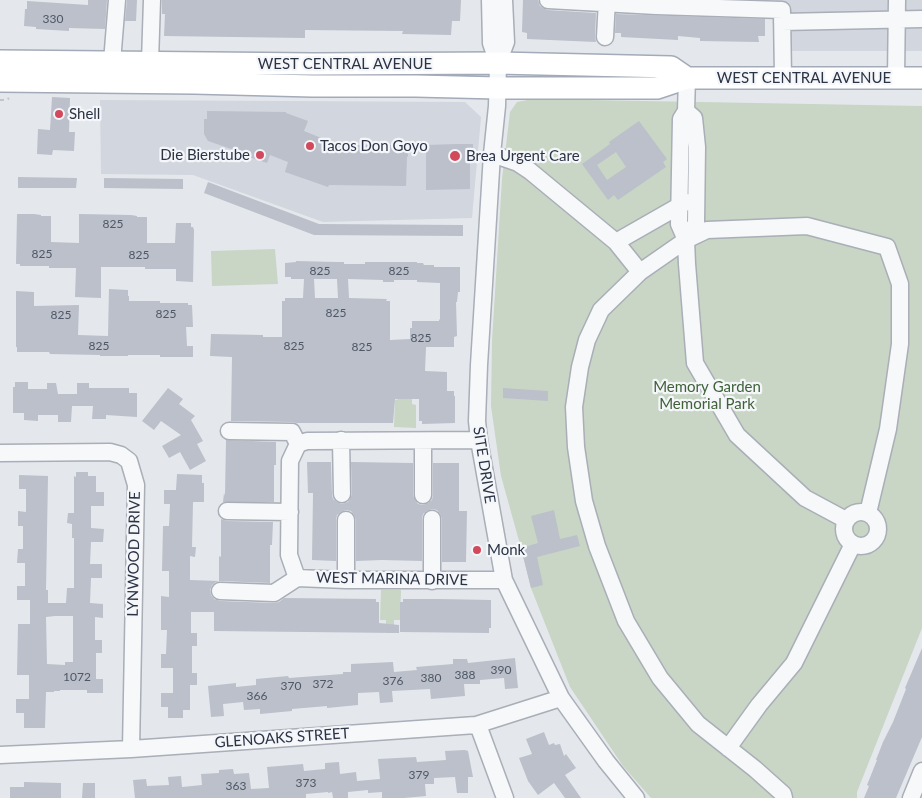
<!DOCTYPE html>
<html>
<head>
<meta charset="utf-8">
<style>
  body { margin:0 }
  canvas { display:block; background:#e4e7ec }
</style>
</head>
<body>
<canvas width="922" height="798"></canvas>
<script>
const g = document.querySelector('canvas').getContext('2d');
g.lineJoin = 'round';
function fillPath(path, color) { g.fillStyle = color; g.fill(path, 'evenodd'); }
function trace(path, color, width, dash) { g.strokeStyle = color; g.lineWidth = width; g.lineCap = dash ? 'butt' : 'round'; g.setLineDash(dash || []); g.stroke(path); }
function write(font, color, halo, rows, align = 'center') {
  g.font = font + ' Lato,sans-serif'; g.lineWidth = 4.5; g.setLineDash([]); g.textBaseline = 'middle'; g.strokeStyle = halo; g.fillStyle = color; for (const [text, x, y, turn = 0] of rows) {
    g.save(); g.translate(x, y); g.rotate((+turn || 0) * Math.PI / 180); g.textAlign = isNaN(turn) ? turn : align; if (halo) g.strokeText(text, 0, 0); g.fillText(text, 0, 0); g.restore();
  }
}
fillPath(new Path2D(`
  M775 0H922V51H775Z
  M100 100 465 102 481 117 472 218 323 222 193 175 101 174Z`), '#d2d6de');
fillPath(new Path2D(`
  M533 99 922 106V628L857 792V798H651L623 766 570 687 531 588 521 548 501 476 491 406 492 341 502 179 510 112 517 102Z
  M275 249 278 284 212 286 211 251Z
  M399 386 412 387V404L416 405V428L394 427 395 400 399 399Z
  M381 590H401L400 620H394V633H386V620H380Z`), '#c9d6c5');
fillPath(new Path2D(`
  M88 0H107L105 29 69 28V31L36 29V27L24 26 25 9H27V1L88 5Z
  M127 0H137L136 21H125Z
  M162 0H461L460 21H452L451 35 402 34 403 31 305 30V38L164 36 165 14H162Z
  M523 0H538L540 6 547 10 596 13 595 36 596 42 527 39V33L522 32Z
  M616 14 765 19V36H758L759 42 700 41V38L678 36V40L621 37V33H615Z
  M52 97 70 98 69 132H75L74 151 53 150 52 155 37 154 38 129 50 130Z
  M207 111 286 112V113L308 121 304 131 329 141 328 145H395V143H408V156L407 157 406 186 329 185 328 187 285 172 288 162 270 155 267 163 243 155V153L208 141 204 134V119H207Z
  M639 121 667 159 663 162 666 167 618 200 614 195 608 200 582 164 610 144 609 142ZM616 152 626 167 607 180 597 165Z
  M457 144H473V159H471V163H470V189L426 190V145Z
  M18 177 77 178 76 188H18Z
  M104 178 183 179V189L104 188Z
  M208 182 319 224 463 225V236L314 235 204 193Z
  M17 214H34L41 215V216H51V242L79 243V214L131 215 137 216V217H147V243H175L176 223H191V227H193L194 230 193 282 176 281V269H145V267H101V298L75 297 76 268H49V266H20V264H16Z
  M296 261 337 262H344V264H365V262H417V263H423L424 265H434V267H460V292H458L457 302H456L457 336 454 337V347H426L425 371 447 372V391H454V396H455V423L422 424V421H419V399H395L393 423H296L292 422 231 421 232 357 210 356 211 334 263 335V337H282V301H285V298H303L304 279H291V277H285V263L296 262ZM314 279H337L338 298H315ZM348 279 383 280V282H394V280H417V282L440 283V319L439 320V321H412V328H410V339L390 340V301H386L387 299 349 298Z
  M109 289 128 290V296H129V301H160V303H188V305H192L193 327H186L187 346H193V357H160V355H128V356H100V355L50 354 49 352H17V347H16V291L34 292V306L79 305 78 335 108 336Z
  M15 382H28V389H47V383H56L58 394H77V383H89V388H129V393H137V417L106 415V419H92L93 406H72L71 422H58V415H38V421L24 420V413H13V387H15Z
  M168 388 183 399 179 404 195 416 191 420 203 441 197 444 206 461 190 470 180 452 169 458 162 446 181 435 161 421 154 430 142 421Z
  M503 388 548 391V401L503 398Z
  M226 440 276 442V465H274V502H223L224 493 225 496Z
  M307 462H331L332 495 333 499 337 502 342 504 348 502 350 499 352 494 351 462 413 463V495L415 500 418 504 423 505 428 503 432 500 433 495V463H459V511H467L466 562H442V519L440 514 437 510 432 509 427 511 423 514 422 519V561L382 560 356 561V520L354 515 351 511 346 510 341 512 337 515 336 520V561L312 560 313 493H308Z
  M76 472H88V476H96V492H104V506H91V528L104 529 103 542H91L90 564H102V578H91L90 603 103 604V618L95 617V640H102V653H96V679H103V693H87V690H60V691H54V692H46L45 728H24V713H16V699H29V675H17L18 624H30V600H17V586H25V563H17L18 549H23V526H18V511L26 512V489H19V475L48 476 46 590H48V603H66L67 588H74V538H72V524L67 523 68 513H74V476L76 477ZM55 616H73V662H65V665L47 664 46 617Z
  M177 474 202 475V483H204V502H193L192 547H196L195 557 190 556V580L219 581V556L221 557V519L227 521 273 522 272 545H270V583L220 581 216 582 212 585 210 590 211 595 214 599 220 601 274 603 279 602 284 598 376 599V602H379V623L399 625V633L214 631V612H191V633H197V646H192V673H197V685H190V710H183V718H168V707H161V693H173V668H161V654H166L167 630H161V596L169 597V571H162L163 526H169L170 504H164V490H176Z
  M554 510 560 539 577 535 580 546 537 557 543 585 531 588 521 548 538 543 531 516Z
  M403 599H439L491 600V628H489V633L400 632V602H403Z
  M922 648V737L896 798H864L869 786 867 785 877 760H876L883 742 893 722 906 689 905 688Z
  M515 658 518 688 505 689 504 678 480 680V684H464L465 696 431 699 430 689 392 691 393 702 380 703 379 692 358 693V705L327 708V706L292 709V711L260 714V709L244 710 243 702 223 704 224 716 211 717 208 686 236 683V687L256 685V679L288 676 289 678 343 674V672H351V664L393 662 394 672 417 670 416 667 453 664V659H467L468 663Z
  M544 732 549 745 554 743 555 745 560 744 564 756 566 754 576 768 565 775 581 798H565L554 783 538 795 528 781 519 758 532 754 526 739Z
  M465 750 468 751 473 777H468V793H457L455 777 434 778V784H425L426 796 404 798H382V792L368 793V790L348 792V798H333L332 792 328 793V792L306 794V798H135L133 780 146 779 147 786 169 785 168 777 181 776 182 787 202 785 201 774 219 773V770L233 769 234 774 249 773 251 789 269 788 267 767 303 764 304 771 325 769V763L339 762 340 774 356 772 357 781 380 779 378 759 416 757 417 762 446 760 445 751Z
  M24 782 61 783V798H10V787H24Z
  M83 783H95V798H82Z`), '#bbc0ca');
const minor = new Path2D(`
  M490 0 491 43 498 63
  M504 0 506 42 498 63 497 106 492 154 479 365 477 421 479 440 504 580 561 698 606 761 636 798
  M548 0 656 6 782 10
  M782 12 783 78
  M782 22 922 19
  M605 37 607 0
  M112 62 117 0
  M150 62 152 0
  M896 78 897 0
  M686 111 694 118 697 147 696 223 686 240 679 224 681 119 686 111 687 78
  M492 154 518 163 530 171 616 242
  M686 240 687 264 695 363 737 435 805 498 846 520
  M640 272 616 242 686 202
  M229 431 292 432 298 444
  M341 440 342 494
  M479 440 307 441 298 444 290 461 289 555 297 578 346 580H504
  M0 453 110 452 121 455 129 461 136 485 131 749
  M423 495V441
  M227 511 290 512
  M844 529a17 17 0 1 1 34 0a17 17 0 1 1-34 0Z
  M346 580V520
  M432 581V519
  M220 591 274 593 297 578
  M478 725 505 798
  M728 748 759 705 794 663 853 544
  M0 755 131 749 476 725 561 698
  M784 798 783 794 755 769 698 724 660 678 626 621 597 546 584 501 576 447 574 407 580 367 587 340 601 310 640 272 686 240 707 230 807 226 887 247 900 284V344L888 429 868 513
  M911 798 922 771`);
const major = new Path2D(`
  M0 61 314 64 498 63 671 67 687 78
  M0 81 194 83 313 86H416L498 88H657L687 78H922`);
trace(minor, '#a9aeb7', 19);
trace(major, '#a3abb8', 24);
trace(new Path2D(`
  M0 100H7L9 98`), '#c2c5cb', 2, [4, 4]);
trace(minor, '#f7f8fa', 16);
trace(major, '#fff', 21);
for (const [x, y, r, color] of [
  [59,114,5,"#d1495b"],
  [310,146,5,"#d1495b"],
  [260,155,5,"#d1495b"],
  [455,156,6,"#d1495b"],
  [477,550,5,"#d1495b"]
]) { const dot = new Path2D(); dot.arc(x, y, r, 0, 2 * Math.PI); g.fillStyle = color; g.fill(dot); trace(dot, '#f4f6f9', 2); }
write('12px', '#4f5766', null, [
  ["330",53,19],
  ["825",113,224],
  ["825",42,254],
  ["825",139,255],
  ["825",320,271],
  ["825",399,271],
  ["825",336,313],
  ["825",166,314],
  ["825",61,315],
  ["825",421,338],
  ["825",99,346],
  ["825",294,346],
  ["825",362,347],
  ["390",501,670],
  ["388",465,675],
  ["1072",77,677],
  ["380",431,678],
  ["376",393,681],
  ["372",323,684],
  ["370",291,686],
  ["366",257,696],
  ["379",419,775],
  ["373",306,783],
  ["363",236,786]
]);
write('15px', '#2b3445', '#f4f6f9', [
  ["WEST CENTRAL AVENUE",345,64],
  ["WEST CENTRAL AVENUE",804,78],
  ["SITE DRIVE",484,465,81],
  ["LYNWOOD DRIVE",134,554,-89],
  ["WEST MARINA DRIVE",392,579,1],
  ["GLENOAKS STREET",282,738,-4]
]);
write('15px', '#2b3445', '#f4f6f9', [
  ["Shell",69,114],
  ["Tacos Don Goyo",320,146],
  ["Die Bierstube",250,155,"right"],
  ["Brea Urgent Care",466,156],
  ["Monk",487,550]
], 'left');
write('15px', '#3f6138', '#f4f6f9', [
  ["Memory Garden",707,387],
  ["Memorial Park",707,404]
]);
</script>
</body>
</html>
